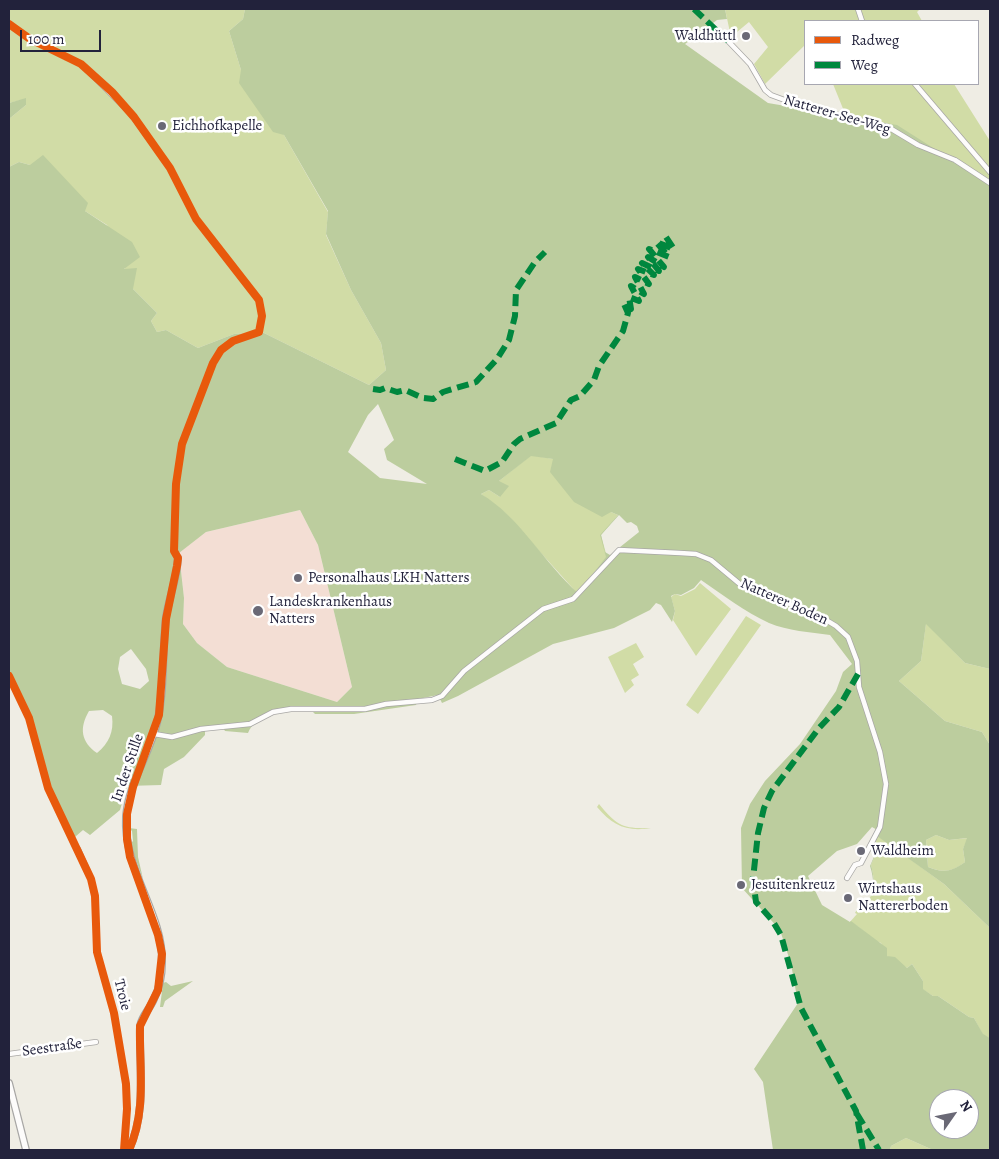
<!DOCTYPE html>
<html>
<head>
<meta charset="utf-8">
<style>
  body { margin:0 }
  #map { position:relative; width:999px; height:1159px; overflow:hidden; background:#efede4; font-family:Alegreya,serif }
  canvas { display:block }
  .frame { position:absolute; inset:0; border:10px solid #22223b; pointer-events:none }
  .legend { position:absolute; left:804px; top:20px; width:175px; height:65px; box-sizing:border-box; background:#fff; border:1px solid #a7a7b1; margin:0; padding:6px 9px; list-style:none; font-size:15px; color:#22223b }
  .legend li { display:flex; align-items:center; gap:10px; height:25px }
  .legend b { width:25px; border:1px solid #a7a7b1 }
  .north { position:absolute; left:929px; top:1089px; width:50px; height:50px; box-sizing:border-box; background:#fff; border:1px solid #a7a7b1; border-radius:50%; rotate:57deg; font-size:14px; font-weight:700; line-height:20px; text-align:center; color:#22223b }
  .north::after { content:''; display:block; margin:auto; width:18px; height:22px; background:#6a6976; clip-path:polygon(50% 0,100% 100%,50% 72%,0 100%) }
  .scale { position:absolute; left:20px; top:30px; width:81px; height:22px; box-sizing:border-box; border:2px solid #22223b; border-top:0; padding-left:6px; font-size:15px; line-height:18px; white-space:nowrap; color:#22223b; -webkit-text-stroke:4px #fff; paint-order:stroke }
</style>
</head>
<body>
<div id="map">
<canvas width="999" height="1159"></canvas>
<div class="frame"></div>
<ul class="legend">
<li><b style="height:6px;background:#e8590c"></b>Radweg</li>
<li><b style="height:6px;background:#00873e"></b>Weg</li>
</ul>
<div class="north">N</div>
<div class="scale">100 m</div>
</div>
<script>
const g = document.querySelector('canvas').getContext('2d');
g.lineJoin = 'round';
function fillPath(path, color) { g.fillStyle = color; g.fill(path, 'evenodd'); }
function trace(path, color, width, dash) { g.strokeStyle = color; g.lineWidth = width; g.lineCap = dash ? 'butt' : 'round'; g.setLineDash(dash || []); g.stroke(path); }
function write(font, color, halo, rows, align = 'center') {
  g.font = font + ' Alegreya,serif'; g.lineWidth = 5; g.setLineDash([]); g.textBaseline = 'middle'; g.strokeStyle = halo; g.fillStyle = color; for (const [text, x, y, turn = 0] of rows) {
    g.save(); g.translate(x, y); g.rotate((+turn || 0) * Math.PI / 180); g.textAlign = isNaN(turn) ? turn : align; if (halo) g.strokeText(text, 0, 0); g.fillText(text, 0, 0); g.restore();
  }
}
fillPath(new Path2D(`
  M300 510 318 545 352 687 337 702 227 667 197 643 183 624 184 598 179 552 206 532Z`), '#f3ded4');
fillPath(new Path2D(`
  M9 9H245L243 19 229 31 241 70 284 135 328 212 326 235 351 290 381 343 386 370 369 385 262 332 234 334 198 348 166 330 157 332 151 321 157 313 133 289 107 225 85 211 30 165 19 162 9 167V119L26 105V99L9 103Z
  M725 9H920L917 12 922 21H805V45L765 84 754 64 768 47 749 22 731 37Z
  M833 84H954L990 141V184L846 116Z
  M531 455 553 459 611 512 618 515 601 535 607 557 577 593 505 513 481 494 489 490 500 497 499 481Z
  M700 583 731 609 696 656 673 620 675 611 671 597 675 594 681 596 695 589Z
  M746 616 761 625 698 714 686 705Z
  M926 623 965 663 990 669V745L982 732 945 721 899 681 921 661Z
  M636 643 644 657 633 664 639 675 631 680 634 685 625 693 608 657Z
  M599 804C617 826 623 829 651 828 627 832 613 826 597 807Z
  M877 835 944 884 990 928V1038L983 1035 974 1018 969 1017 938 996H933L922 989 923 981 912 964 907 968 887 956 881 943C869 939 862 927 850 922L857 914 855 913 861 902 865 905C876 892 875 880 871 865L880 845 875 842Z
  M936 835 949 840 968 838 963 849 965 862C953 872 942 873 928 867L926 840Z
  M906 1138 933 1150H890L891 1146Z`), '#d1dca6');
fillPath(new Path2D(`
  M245 9H725L727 19 717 20 685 44 768 103 897 125 990 184V669L965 663 926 624 921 661 899 681 945 721 982 732 990 745V928L944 884 877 836 875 842 880 845 871 865C879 893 868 901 851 921L887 948V956L895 957 907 968 912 964 923 981V989L933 996H938L969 1017 974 1018 983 1034 990 1038V1150H933L906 1138 891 1146 890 1150H773L763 1082 754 1069 798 1003 791 964 780 930 742 888 741 828 750 804 765 781 800 744 836 691 843 672 852 664 830 635C810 632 788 631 769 623 745 612 723 595 701 580L694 588 681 595 675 594 671 596 675 611 672 622 661 605 656 603 650 610 614 628 553 644 458 696 442 703 438 695 418 699 416 705 354 714H315L313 712C289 709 259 708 248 733L225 731 222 726 205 727V735L184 757 164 769 161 785 127 786 120 810 90 835 83 830 75 837 52 795 31 715 9 673V167L19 162 30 165 43 155 88 203 85 211 132 242 140 257 124 269 137 268 133 289 157 313 151 321 157 332 166 330 198 348 234 334 262 332 369 385 386 370 381 343 351 290 326 234 328 211 284 135 273 132 239 83 241 70 229 31 243 19ZM378 404 394 440 384 449 387 460 427 484 380 478 348 452 368 415ZM531 456 553 459 550 472 574 502 602 517 611 512 618 515 600 535 606 557 578 593C544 563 520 517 481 494L489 490 500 497 509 486 499 481ZM300 510 318 545 352 687 337 702 227 667 197 643 183 624 184 598 179 553 206 532ZM619 515 627 523 631 522 637 526 639 532 610 555 605 552 601 535ZM131 649 146 669 149 681 140 689 122 684 118 669 120 657ZM103 710 112 716C114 732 109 743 97 753 81 742 79 728 89 711ZM872 827 879 831 875 843 879 845 870 866C879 894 867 902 850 922L822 905 808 876 837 851 857 844ZM936 835 949 840 967 838 963 849 965 862C952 872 942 873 928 867L926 840ZM939 1099H969V1129H939Z
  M26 98V105L9 119V103Z
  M129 828 137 829 138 857 143 879 130 844 133 841 132 831Z
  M193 981 165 1001 163 1007H160L163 983 166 982 171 986Z`), '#bccd9e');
const minor = new Path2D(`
  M858 9 862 21
  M9 24 30 39 81 64 131 114 170 168 196 219 259 300 262 316 259 332 233 341 221 350 213 363 182 444 176 484 174 551 178 558
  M728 41 750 64 765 90 771 95 801 106 888 127 918 145 955 160 990 183
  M915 84 990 172
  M154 734 172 737 201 729 250 724 273 712 291 709H365L386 704 432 700 442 696 464 671 543 609 573 599 619 550 680 553 696 554 711 560 741 585 816 614 836 626 848 637 857 661 859 687 880 752 886 784 880 827 861 863 855 865 847 878
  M78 849 91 879 95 896 97 952 114 1013 126 1084 127 1109 124 1150
  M9 1054 96 1042`);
const tertiary = new Path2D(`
  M9 1083 26 1150
  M129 1150C147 1110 139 1068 140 1026 142 1015 150 1009 154 999 159 989 162 974 162 962 163 912 123 871 126 816 129 783 149 755 157 723 165 689 162 652 166 617 169 597 177 579 178 558`);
trace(minor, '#a8a7a5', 6);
trace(tertiary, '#a8a7a5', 8);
trace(minor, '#fdfcfb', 4.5);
trace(tertiary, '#fdfcfb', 5.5);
trace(new Path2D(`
  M694 9 728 41
  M373 389 380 390 385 388 397 392 405 390 423 398 433 399 443 392 476 382 497 359 509 340 515 316 516 290 535 262 545 252
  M455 459 485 471 502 462 514 444 520 439 556 423 571 400 580 396 594 380 599 366 623 331 628 313 624 304 631 309 629 297 639 301 631 286 644 294 635 277 649 284 638 269 654 275 642 263 659 271 648 257 664 267 649 249 669 257 656 242 674 249 666 237
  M858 674 839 707 819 728 772 791 764 808 758 833 753 879 756 902 772 920 781 935 801 1008 856 1111 863 1150
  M857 1114 879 1150`), '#00873e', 6, [12, 6]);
trace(new Path2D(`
  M9 24 30 39 81 64 112 92 134 117 170 168 196 219 259 300 262 316 259 332 233 341 221 350 213 363 182 444 176 484 174 551 178 558 177 566 166 619 159 715 133 787 127 814V839L130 857 158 935 162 954 158 990 140 1026C139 1068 147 1110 129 1150
  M9 676 29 718 48 788 91 879 95 896 97 952 114 1013 126 1084 127 1109 124 1150`), '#e8590c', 8);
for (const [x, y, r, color] of [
  [746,36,5,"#6a6976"],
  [162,126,5,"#6a6976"],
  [298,578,5,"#6a6976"],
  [258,611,6,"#6a6976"],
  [861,851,5,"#6a6976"],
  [741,885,5,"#6a6976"],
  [848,898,5,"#6a6976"]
]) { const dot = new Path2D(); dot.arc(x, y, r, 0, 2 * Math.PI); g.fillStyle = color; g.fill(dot); trace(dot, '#fff', 2); }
write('15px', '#22223b', '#fff', [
  ["Waldhüttl",736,36,"right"],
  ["Eichhofkapelle",172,126],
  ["Personalhaus LKH Natters",308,578],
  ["Landeskrankenhaus",269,602],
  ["Natters",269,619],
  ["Waldheim",871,851],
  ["Jesuitenkreuz",751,885],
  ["Wirtshaus",858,889],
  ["Nattererboden",858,906]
], 'left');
write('15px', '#22223b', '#fff', [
  ["Natterer-See-Weg",837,115,16],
  ["Natterer Boden",784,602,24],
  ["In der Stille",128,768,-71],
  ["Troie",122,995,76],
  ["Seestraße",52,1048,-8]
]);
</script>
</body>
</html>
